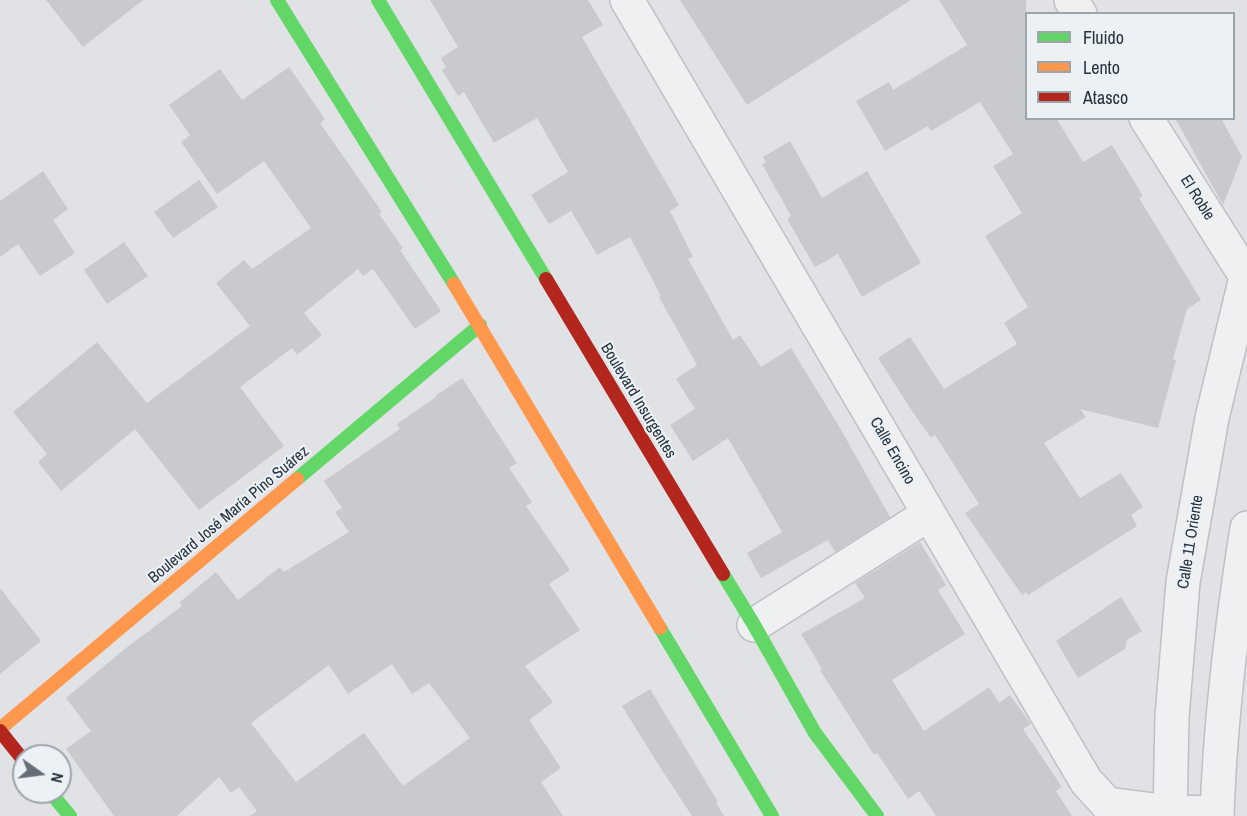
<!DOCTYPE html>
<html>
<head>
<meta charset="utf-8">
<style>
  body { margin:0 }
  #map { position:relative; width:1247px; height:816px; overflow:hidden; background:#e0e2e5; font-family:"Archivo Narrow",sans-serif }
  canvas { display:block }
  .legend { position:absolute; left:1025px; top:12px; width:210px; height:108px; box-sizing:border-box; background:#ecf1f5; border:2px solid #9ca4ac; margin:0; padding:8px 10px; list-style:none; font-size:18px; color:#25313f }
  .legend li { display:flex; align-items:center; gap:12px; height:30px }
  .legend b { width:30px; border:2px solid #9ca4ac }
  .north { position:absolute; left:12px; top:744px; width:60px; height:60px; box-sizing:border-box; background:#ecf1f5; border:2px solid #9ca4ac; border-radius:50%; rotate:104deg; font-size:16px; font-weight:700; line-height:24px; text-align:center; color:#25313f }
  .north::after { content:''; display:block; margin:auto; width:21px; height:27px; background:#666f79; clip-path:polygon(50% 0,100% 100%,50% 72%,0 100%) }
</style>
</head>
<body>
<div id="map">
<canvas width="1247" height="816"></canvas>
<ul class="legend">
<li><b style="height:8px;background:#63d668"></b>Fluido</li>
<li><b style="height:8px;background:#ff974d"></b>Lento</li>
<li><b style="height:8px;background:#b3261e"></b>Atasco</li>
</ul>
<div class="north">N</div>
</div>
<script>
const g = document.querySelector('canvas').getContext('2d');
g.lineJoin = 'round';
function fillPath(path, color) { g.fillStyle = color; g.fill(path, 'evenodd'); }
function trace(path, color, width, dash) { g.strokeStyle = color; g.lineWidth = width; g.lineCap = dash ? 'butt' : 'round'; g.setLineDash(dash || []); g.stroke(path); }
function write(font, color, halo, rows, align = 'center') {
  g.font = font + ' "Archivo Narrow",sans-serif'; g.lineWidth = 4.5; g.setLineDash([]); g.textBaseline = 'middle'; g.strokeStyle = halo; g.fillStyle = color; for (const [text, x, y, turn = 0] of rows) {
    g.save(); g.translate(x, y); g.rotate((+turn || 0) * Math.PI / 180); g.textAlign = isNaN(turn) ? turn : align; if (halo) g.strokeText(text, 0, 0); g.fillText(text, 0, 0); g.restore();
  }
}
fillPath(new Path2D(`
  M46 0H143L83 47Z
  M430 0H588L603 25 582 37 679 205 670 211 693 257 688 259 733 340 740 335 761 367 791 348 840 428 890 517 835 552 828 540 761 578 747 553 782 532 728 438 693 461 670 425 695 409 676 379 697 365 659 297 661 296 630 237 597 255 571 211 549 224 531 195 568 172 537 118 494 143 464 92 458 96 442 70 446 68 441 58 458 47Z
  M680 0H911L747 105Z
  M939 0H1026V118H1056L1083 162 1112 145 1143 196 1139 198 1201 300 1187 309 1173 359 1176 360 1158 428 1080 409 1086 417 1044 443 1080 498 1121 473 1143 507 1131 515 1137 526 1028 595 1026 592 1022 595 965 513 979 504 935 435 931 438 912 411 878 358 910 337 944 389 1017 344 1004 323 1028 307 985 236 1022 213 993 166 1013 154 980 102 931 131 928 126 885 151 856 101 889 82 893 90 967 45Z
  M289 67 325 119 320 123 382 212 379 214 403 248 400 250 441 311 415 329 373 269 363 276 358 269 304 313 322 335 297 355 292 348 240 387 284 446 199 510 135 429 61 491 38 462 47 454 13 412 97 342 147 403 250 326 216 283 244 260 252 269 311 228 264 161 217 194 181 142 190 135 169 105 220 69 242 100Z
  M1175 118H1221L1242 157 1223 205Z
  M790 141 822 198 867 171 921 263 862 297 838 254 815 267 787 219 791 216 762 164 766 163 763 157Z
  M43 171 68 209 53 220 75 253 40 276 18 244 0 257V201Z
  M199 180 218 207 173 238 154 212Z
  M124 242 148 276 107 304 84 270Z
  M462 378 517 463 509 468 532 502 526 506 570 570 549 584 580 630 525 666 553 702 529 720 561 768 541 782 563 816H250L257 811 239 787 231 793 219 777 177 816H114L66 749 91 731 66 698 126 648 182 606 180 602 216 572 238 600 280 567 284 572 349 532 335 512 342 508 324 481 400 429 397 424 436 397 435 396ZM392 664 412 694 429 683 470 738 403 786 364 733 296 782 251 723 329 665 348 694Z
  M920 542 946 585 938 590 965 634 892 680 924 731 989 687 999 703 1010 695 1031 724 1023 729 1062 787 1056 791 1072 816H936L919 791 908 799 877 753 874 755 820 670 822 669 801 634 865 598 855 583Z
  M0 588 41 641 0 674Z
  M1121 597 1142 631 1127 640 1125 649 1078 678 1056 641Z
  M650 689 718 802 716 803 724 816H692L658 764 622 706Z`), '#c8cacd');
const street = new Path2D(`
  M627 0 1086 781 1107 804 1170 812 1217 813
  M1071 0 1080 14
  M1146 118 1247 278
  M754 625 929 514
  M1170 816 1172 717 1183 582 1212 418 1247 273
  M1217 816C1220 720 1232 623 1247 528`);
trace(street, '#bec0c3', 36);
trace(street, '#eff0f2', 33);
trace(new Path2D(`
  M277 0 454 284
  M378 0 546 279
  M297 479 480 325
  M723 574 754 625 815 733 877 816
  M660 628 772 816
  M50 792 70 816`), '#63d668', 14);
trace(new Path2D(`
  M454 284 660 628
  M0 729 297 479`), '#ff974d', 14);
trace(new Path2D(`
  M546 279 723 574
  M0 731 24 761`), '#b3261e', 14);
write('16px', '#25313f', '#ecf1f5', [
  ["El Roble",1197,198,58],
  ["Boulevard Insurgentes",638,401,59],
  ["Calle Encino",892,451,60],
  ["Boulevard José María Pino Suárez",229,515,-40],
  ["Calle 11 Oriente",1191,542,-81]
]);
</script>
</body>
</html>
